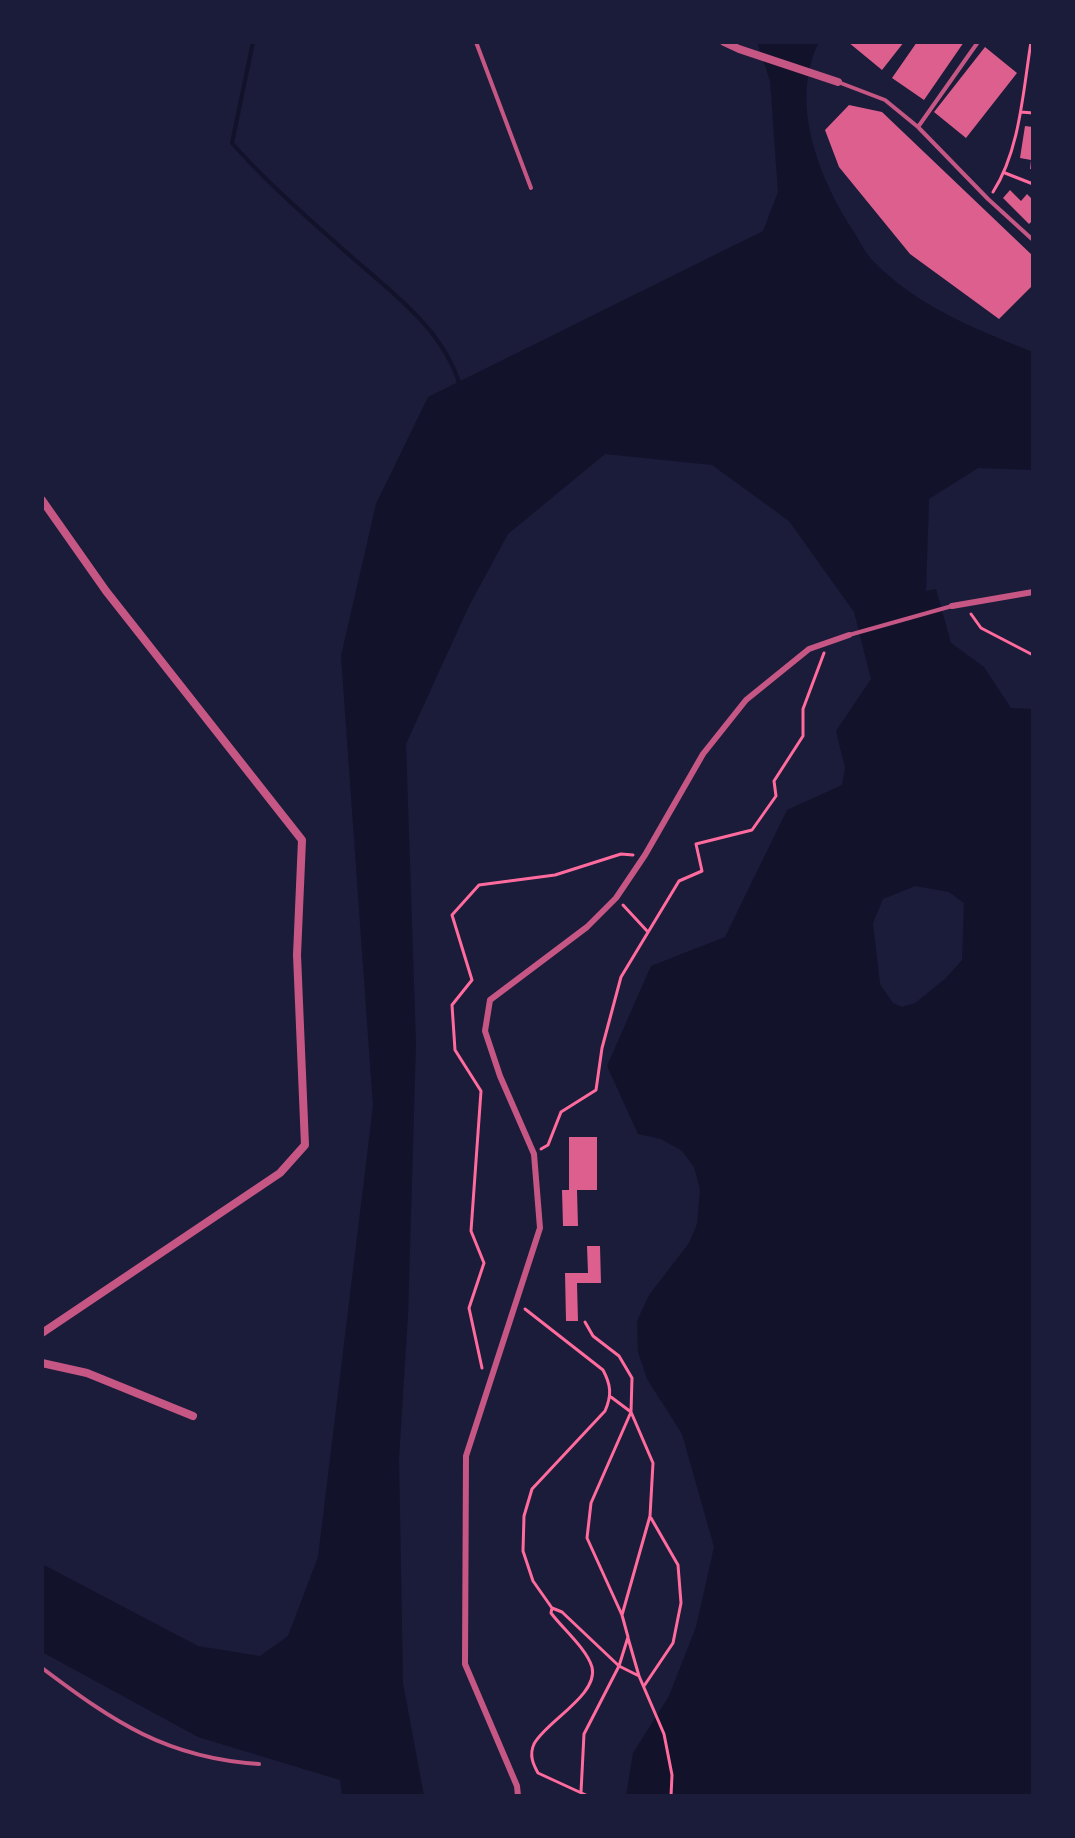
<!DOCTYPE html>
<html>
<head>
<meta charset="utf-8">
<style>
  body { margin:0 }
  #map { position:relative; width:1075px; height:1838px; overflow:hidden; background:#1b1b3a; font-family:Signika,sans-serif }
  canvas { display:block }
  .frame { position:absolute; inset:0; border:44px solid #1b1b3a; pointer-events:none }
</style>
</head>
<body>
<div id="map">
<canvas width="1075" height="1838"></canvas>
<div class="frame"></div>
</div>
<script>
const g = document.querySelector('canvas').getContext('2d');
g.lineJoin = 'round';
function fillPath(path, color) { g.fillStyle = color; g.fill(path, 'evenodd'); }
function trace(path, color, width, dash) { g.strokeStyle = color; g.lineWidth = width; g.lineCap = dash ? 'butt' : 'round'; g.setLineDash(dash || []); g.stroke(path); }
fillPath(new Path2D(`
  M757 42H819C788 103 820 180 854 232 860 242 866 254 874 262 917 306 977 330 1033 352V470L978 468 929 499 926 591 936 589 951 643 984 667 1011 708 1033 709V1796H626L633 1753 669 1696 696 1627 714 1547 682 1434 647 1379 638 1352 637 1321 649 1295 689 1243 697 1224 700 1189 694 1167 682 1151 661 1139 638 1134 607 1066 651 966 725 937 787 810 842 785 845 768 836 731 871 679 854 612 789 521 712 465 605 454 508 534 469 606 406 744 416 1044 408 1316 399 1458 403 1683 424 1796H342L340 1780 198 1737 42 1652V1564L198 1646 260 1656 288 1636 318 1557 373 1106 341 656 376 504 428 397 763 231 778 192 770 81ZM915 886 949 892 964 903 962 960 945 979 915 1003 902 1007 893 1003 880 984 873 923 883 899Z`), '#12122b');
trace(new Path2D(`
  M253 42 232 143C267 183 307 217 347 253 389 290 444 329 460 386`), '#12122b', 4);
fillPath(new Path2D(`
  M848 42H904L882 70Z
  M917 42H964L924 100 892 78Z
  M985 47 1017 73 966 138 934 112Z
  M849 105 882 112 1033 256V285L999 319 910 254 839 167 825 130Z
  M1025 126 1033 127V169H1030L1031 160 1020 158Z
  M1010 190 1021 201 1027 194 1033 200V220L1029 224 1003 198Z
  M569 1137H597V1190H577L578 1226H563L562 1190H569Z
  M587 1246H600L601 1283H577L578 1321H566L565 1273H588Z`), '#dd5f8e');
trace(new Path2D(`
  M1021 112 1033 113
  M1005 173 1033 184
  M993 192C1020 150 1023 91 1031 42
  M971 614 981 628 1033 655
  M623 905 648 932
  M541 1149 548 1145 561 1112 596 1090 602 1048 621 977 679 881 702 871 696 844 752 830 776 796 774 781 803 736V709L824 653
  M525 1309 603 1370C611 1385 612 1395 605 1411L532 1489 524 1516 523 1551 533 1581 552 1608 562 1612 619 1666 639 1676 664 1734 672 1775 671 1796
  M585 1322 593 1336 619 1356 632 1378 631 1412 591 1503 587 1538 622 1615
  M482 1368 469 1308 484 1263 471 1231 481 1091 455 1050 452 1005 472 980 452 915 479 885 555 875 621 854 633 855
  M552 1608 551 1613C563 1629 586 1648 592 1667 599 1695 545 1722 534 1744 529 1755 533 1764 538 1773L588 1796
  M628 1638 639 1676
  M644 1686 673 1643 681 1603 678 1565 651 1518
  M581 1792 584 1734 619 1666 628 1637 622 1615 650 1516 653 1463 631 1412 611 1397`), '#ff6b9d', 3);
trace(new Path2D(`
  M476 42 531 188
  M838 82 885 100 918 127 988 199 1033 240
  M918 127 978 42
  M849 635 952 606
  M42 1668C114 1722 166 1758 259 1764`), '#c65784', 4);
trace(new Path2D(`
  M952 606 1033 592
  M518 1796 517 1786 465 1664 466 1456 540 1228 534 1154 500 1076 485 1031 490 1000 587 927 616 898 645 855 703 754 746 700 809 649 849 635`), '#c65784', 6);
trace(new Path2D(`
  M724 42 739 49 838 82
  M42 500 106 591 302 840 297 955 305 1145 280 1173 42 1333
  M42 1363 87 1373 193 1416`), '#c65784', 8);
</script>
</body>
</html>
